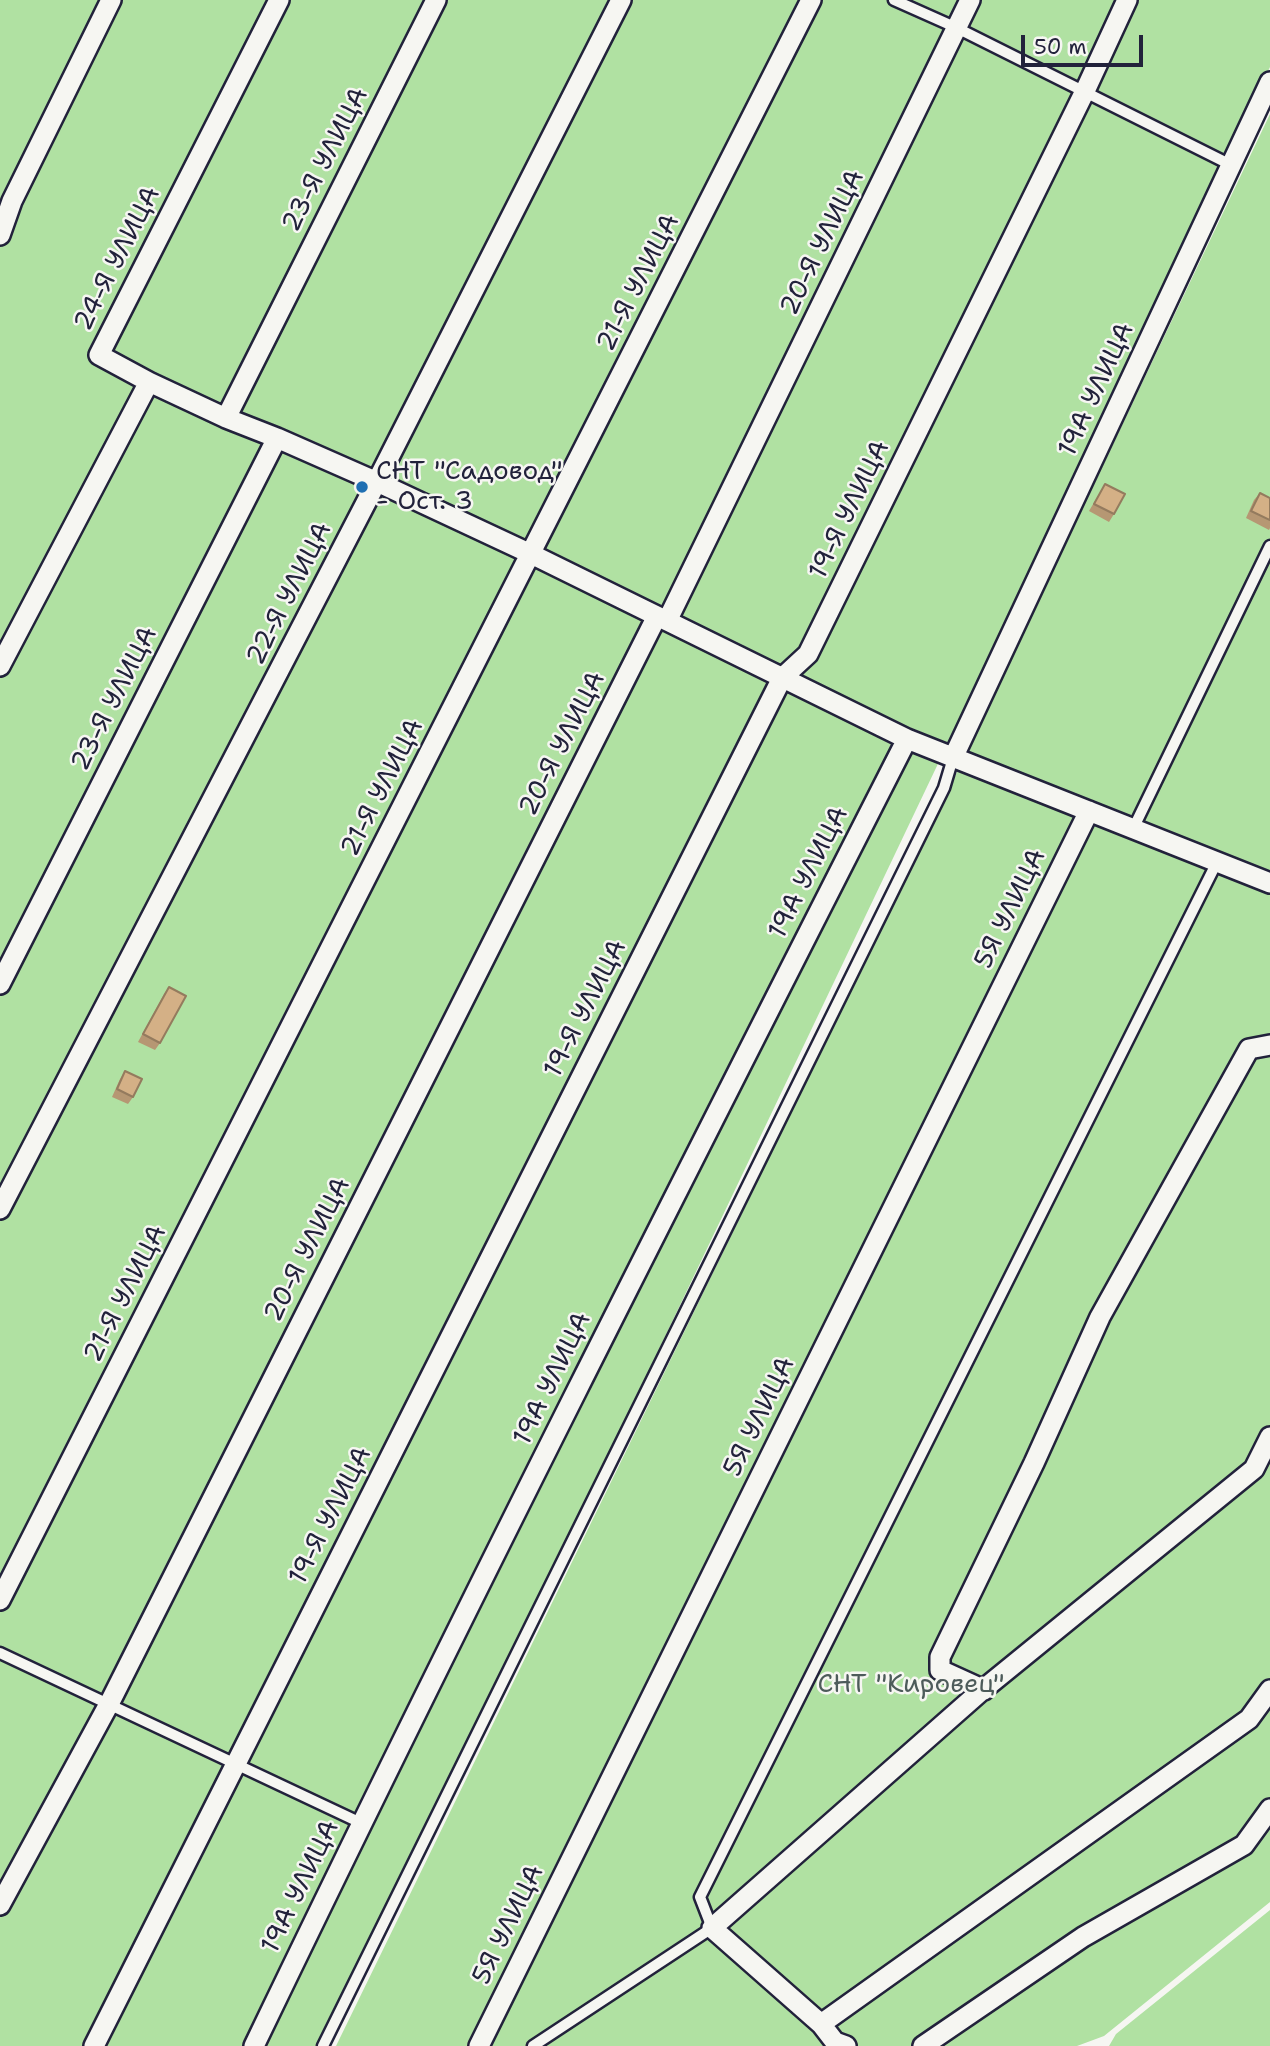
<!DOCTYPE html>
<html>
<head>
<meta charset="utf-8">
<style>
  body { margin:0 }
  #map { position:relative; width:1270px; height:2046px; overflow:hidden; background:#f6f6f2; font-family:"Shantell Sans",sans-serif }
  canvas { display:block }
  .scale { position:absolute; left:1021px; top:35px; width:122px; height:32px; box-sizing:border-box; border:4px solid #22223b; border-top:0; padding-left:9px; font-size:21px; line-height:24px; white-space:nowrap; color:#22223b; -webkit-text-stroke:5px #f6f6f2; paint-order:stroke }
</style>
</head>
<body>
<div id="map">
<canvas width="1270" height="2046"></canvas>
<div class="scale">50 m</div>
</div>
<script>
const g = document.querySelector('canvas').getContext('2d');
g.lineJoin = 'round';
function fillPath(path, color) { g.fillStyle = color; g.fill(path, 'evenodd'); }
function trace(path, color, width, dash) { g.strokeStyle = color; g.lineWidth = width; g.lineCap = dash ? 'butt' : 'round'; g.setLineDash(dash || []); g.stroke(path); }
function write(font, color, halo, rows, align = 'center') {
  g.font = font + ' "Shantell Sans",sans-serif'; g.lineWidth = 5; g.setLineDash([]); g.textBaseline = 'middle'; g.strokeStyle = halo; g.fillStyle = color; for (const [text, x, y, turn = 0] of rows) {
    g.save(); g.translate(x, y); g.rotate((+turn || 0) * Math.PI / 180); g.textAlign = isNaN(turn) ? turn : align; if (halo) g.strokeText(text, 0, 0); g.fillText(text, 0, 0); g.restore();
  }
}
fillPath(new Path2D(`
  M0 0H1270V67L327 2046H0Z
  M1270 114V1902L1104 2036 1077 2046H336L960 766Z
  M1270 1910V2046H1109L1116 2034Z`), '#b0e1a2');
const service = new Path2D(`
  M894 0 957 28 1231 165
  M1133 829 1270 546
  M0 1653 361 1823
  M323 2046 944 788 953 758
  M533 2046 712 1928 700 1897 1217 862`);
const minor = new Path2D(`
  M0 235 12 201 111 0
  M149 382 226 418 277 438 377 482 531 554 907 739 1270 883
  M226 418 436 0
  M667 621 970 0
  M0 666 149 382 99 355 279 0
  M953 758 1270 82
  M0 984 277 438
  M0 1209 372 491 621 0
  M0 1600 811 0
  M984 1690 940 1670V1657L1034 1463 1100 1317 1249 1049 1270 1045
  M0 1905 109 1704 657 616
  M821 2024 1249 1719 1270 1690
  M94 2046 782 678 808 654 1085 91 1127 0
  M254 2046C465 1607 686 1173 907 739
  M479 2046 1089 811
  M846 2046 835 2042 821 2024 712 1928 980 1692 1254 1469 1270 1437
  M923 2046 1083 1937 1244 1845 1270 1809`);
trace(service, '#22223b', 15);
trace(minor, '#22223b', 24);
trace(service, '#f6f6f2', 10);
trace(minor, '#f6f6f2', 19);
fillPath(new Path2D(`
  M1105 484 1114 514 1109 522 1089 511Z
  M1260 493 1270 498V528L1269 530 1246 518 1254 500Z
  M169 987 160 1043 155 1050 138 1042 164 994Z
  M125 1071 133 1097 128 1104 112 1097 120 1079Z`), '#b69773');
const building = new Path2D(`
  M1105 484 1125 494 1114 514 1094 504Z
  M1260 493 1270 498V520L1251 511Z
  M169 987 186 996 160 1043 143 1034Z
  M125 1071 142 1079 133 1097 117 1089Z`);
fillPath(building, '#d4b086');
trace(building, '#947b5e', 2);
for (const [x, y, r, color] of [
  [362,487,7,"#1f6fb2"]
]) { const dot = new Path2D(); dot.arc(x, y, r, 0, 2 * Math.PI); g.fillStyle = color; g.fill(dot); trace(dot, '#f6f6f2', 2.5); }
write('26px', '#22223b', '#f6f6f2', [
  ["23-Я УЛИЦА",326,160,-63],
  ["20-Я УЛИЦА",823,243,-64],
  ["24-Я УЛИЦА",118,259,-63],
  ["21-Я УЛИЦА",639,283,-63],
  ["19А УЛИЦА",1097,390,-65],
  ["19-Я УЛИЦА",850,510,-64],
  ["22-Я УЛИЦА",290,594,-63],
  ["23-Я УЛИЦА",115,699,-63],
  ["20-Я УЛИЦА",563,744,-63],
  ["21-Я УЛИЦА",383,788,-63],
  ["19А УЛИЦА",809,873,-63],
  ["5Я УЛИЦА",1011,909,-64],
  ["19-Я УЛИЦА",586,1009,-63],
  ["20-Я УЛИЦА",308,1250,-63],
  ["21-Я УЛИЦА",126,1294,-63],
  ["19А УЛИЦА",553,1379,-64],
  ["5Я УЛИЦА",760,1417,-64],
  ["19-Я УЛИЦА",331,1516,-63],
  ["19А УЛИЦА",301,1887,-64],
  ["5Я УЛИЦА",509,1925,-64]
]);
write('26px', '#22223b', '#f6f6f2', [
  ["СНТ \"Садовод\"",376,472],
  ["- Ост. 3",376,502]
], 'left');
write('26px', '#4d5b5a', '#f6f6f2', [
  ["СНТ \"Кировец\"",911,1685]
]);
</script>
</body>
</html>
